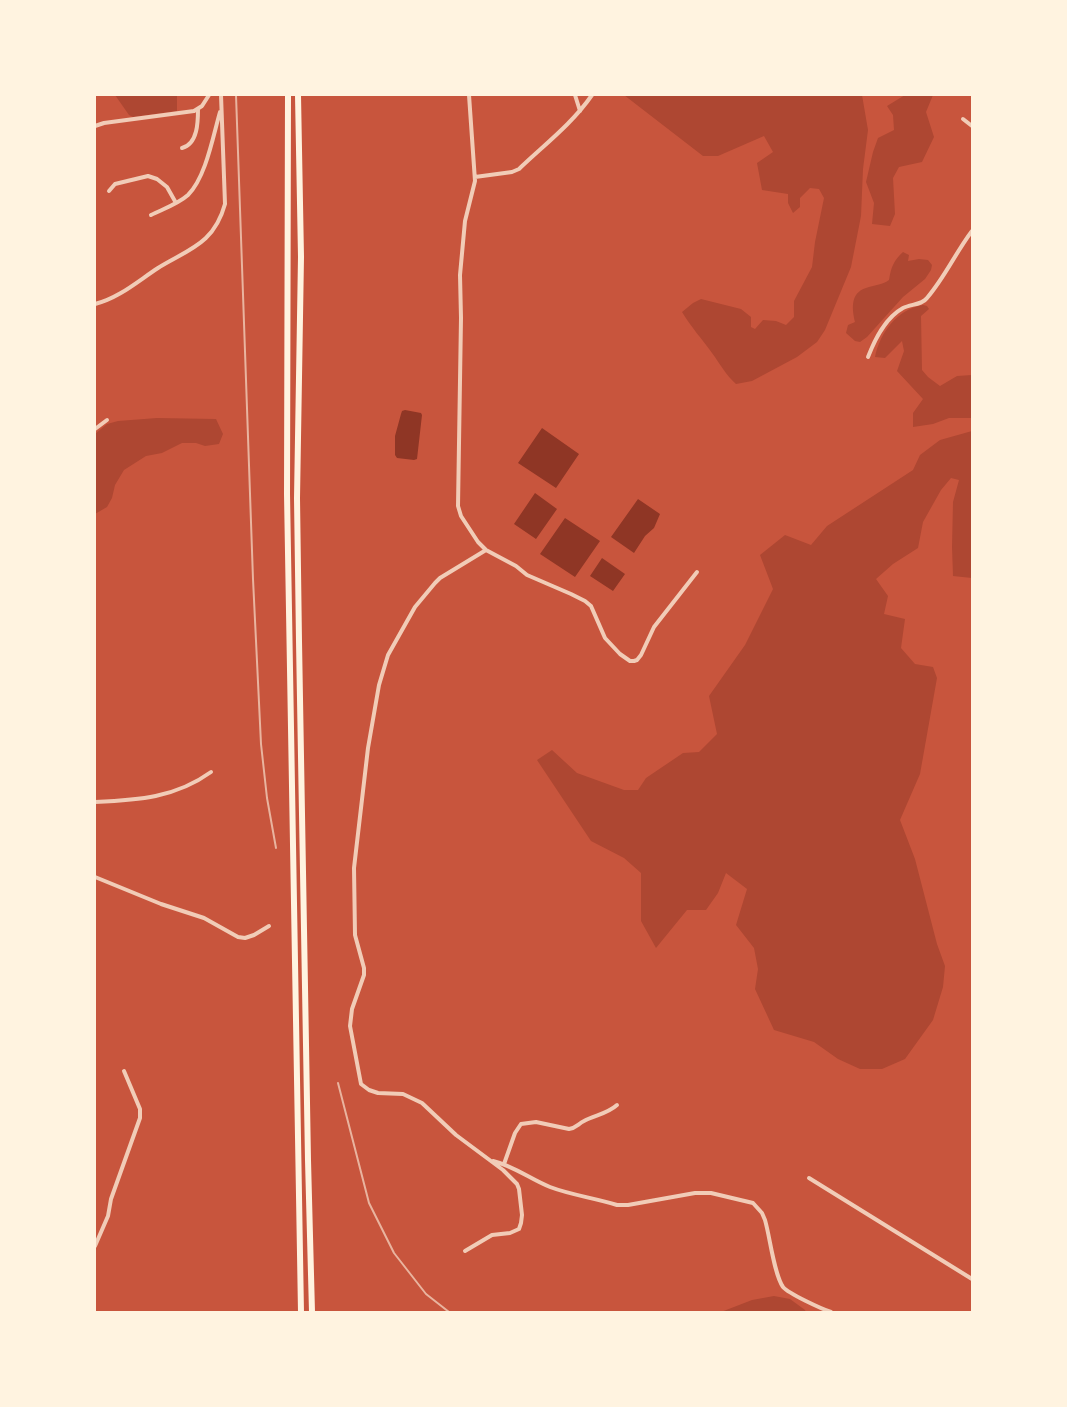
<!DOCTYPE html>
<html>
<head>
<meta charset="utf-8">
<style>
  body { margin:0 }
  #map { position:relative; width:1067px; height:1407px; overflow:hidden; background:#c8553d; font-family:"PT Sans",sans-serif }
  canvas { display:block }
  .frame { position:absolute; inset:0; border:96px solid #fff3e0; pointer-events:none }
</style>
</head>
<body>
<div id="map">
<canvas width="1067" height="1407"></canvas>
<div class="frame"></div>
</div>
<script>
const g = document.querySelector('canvas').getContext('2d');
g.lineJoin = 'round';
function fillPath(path, color) { g.fillStyle = color; g.fill(path, 'evenodd'); }
function trace(path, color, width, dash) { g.strokeStyle = color; g.lineWidth = width; g.lineCap = dash ? 'butt' : 'round'; g.setLineDash(dash || []); g.stroke(path); }
fillPath(new Path2D(`
  M115 95H177V111L133 117 129 115Z
  M624 95H862L868 130 863 169 861 216 851 267 825 330 817 342 797 357 752 381 736 384C726 375 720 364 712 353 702 339 691 327 682 312L693 303 701 299 741 309 751 317V327L755 329 763 320 776 321 786 325 794 317V301L812 267 815 242 824 198 819 189 810 188 800 198V207L793 213 788 203V194L762 190 757 163 773 152 764 136 718 156H703Z
  M905 95H933L926 112 934 137 922 162 899 167 893 178 895 214 890 226 872 224 874 203 866 182 873 152 878 138 894 130 893 115 887 106Z
  M903 252 909 255 908 261 919 259 928 260 932 265 931 270 925 279 903 297 867 337 860 342 855 341 846 333 848 325 855 322C852 309 850 293 866 288 874 285 882 285 889 280 891 267 894 260 903 252Z
  M923 305 927 306 929 309 921 316 922 370 928 377 940 386 957 376 972 375V418H949L933 424 913 427V413L923 399 897 371 904 351 902 341 885 358 875 357C880 333 897 309 923 305Z
  M157 418 216 419 223 434 219 444 205 446 196 443H182L162 453 146 456 124 470 115 485 112 498 107 507 95 514V434L107 424 118 421Z
  M972 431V578L953 576 952 547 953 502 959 480 951 478 941 490 923 522 918 548 893 564 876 579 888 596 884 614 905 619 901 648 915 664 933 667 937 678 920 774 900 820 915 859 937 944 945 966 943 987 933 1020 905 1059 882 1069H860L838 1059 814 1042 774 1030 755 989 758 969 754 948 736 925 747 889 726 873 718 893 706 910H687L656 948 641 921V873L624 858 591 841 537 760 552 750 577 773 624 790H638L646 778 683 753 699 752 717 734 709 696 745 645 773 589 760 555 785 535 811 545 827 526 913 470 920 455 940 440Z
  M774 1296 790 1299 805 1310 806 1312H721L752 1300Z`), '#ae4732');
fillPath(new Path2D(`
  M405 410 421 413 422 415 417 459 414 460 397 458 395 455V436L401 414 402 411Z
  M542 428 579 454 556 488 518 463Z
  M535 493 557 509 536 539 514 524Z
  M638 499 660 514 654 528 645 536 634 553 611 537Z
  M565 518 600 541 575 577 540 554Z
  M602 558 625 574 613 591 590 576Z`), '#8f3625');
trace(new Path2D(`
  M469 95 475 181 465 221 460 275 461 318 458 506 461 516 478 542 486 550 516 566 527 575 571 594 585 601 591 606 605 638 620 654 630 661H634L637 660 641 655 654 627 697 572
  M575 95 580 111
  M963 119 972 126
  M95 126 104 123 194 111 202 106 209 95
  M182 148C198 144 198 121 198 109
  M475 177 512 172 519 169C544 145 572 124 592 95
  M109 191 115 184 148 176 157 179 167 187 176 203
  M151 215C163 209 178 204 188 195 206 177 213 136 220 112
  M95 304C119 298 138 281 158 268 189 249 214 244 225 204L221 95
  M868 357C875 339 885 318 903 308 911 304 922 305 927 298 945 277 956 252 972 231
  M95 429 107 420
  M95 802C138 800 175 798 211 772
  M95 877 161 904 204 918 238 937 245 938 254 935 269 926
  M493 1161C514 1166 530 1179 550 1187 571 1195 595 1198 617 1205H628L695 1193H711L753 1203 762 1213 765 1220C770 1237 774 1274 783 1287 789 1294 822 1309 831 1312
  M504 1164 515 1133 521 1124 536 1122 569 1129C576 1128 578 1124 584 1121 595 1115 607 1114 617 1105
  M809 1178 972 1279
  M95 1246 108 1216 111 1199 140 1118V1109L124 1071
  M465 1251 492 1235 510 1233 519 1229 521 1223 522 1215 519 1189 517 1184 503 1170 456 1135 422 1103 403 1094 378 1093 369 1090 361 1084 350 1026 352 1009 364 975V968L355 935 354 868 368 748 379 685 388 655 415 607 435 583 440 578 486 550`), '#f1ccb7', 4);
trace(new Path2D(`
  M288 95 287 494 301 1312
  M298 95 301 257 297 498 299 641 308 1160 312 1312`), '#fff3e0', 6);
trace(new Path2D(`
  M236 95 253 579 261 744 267 798 276 848
  M338 1083 369 1203 394 1253 426 1294 449 1312`), '#e9b49f', 2);
</script>
</body>
</html>
